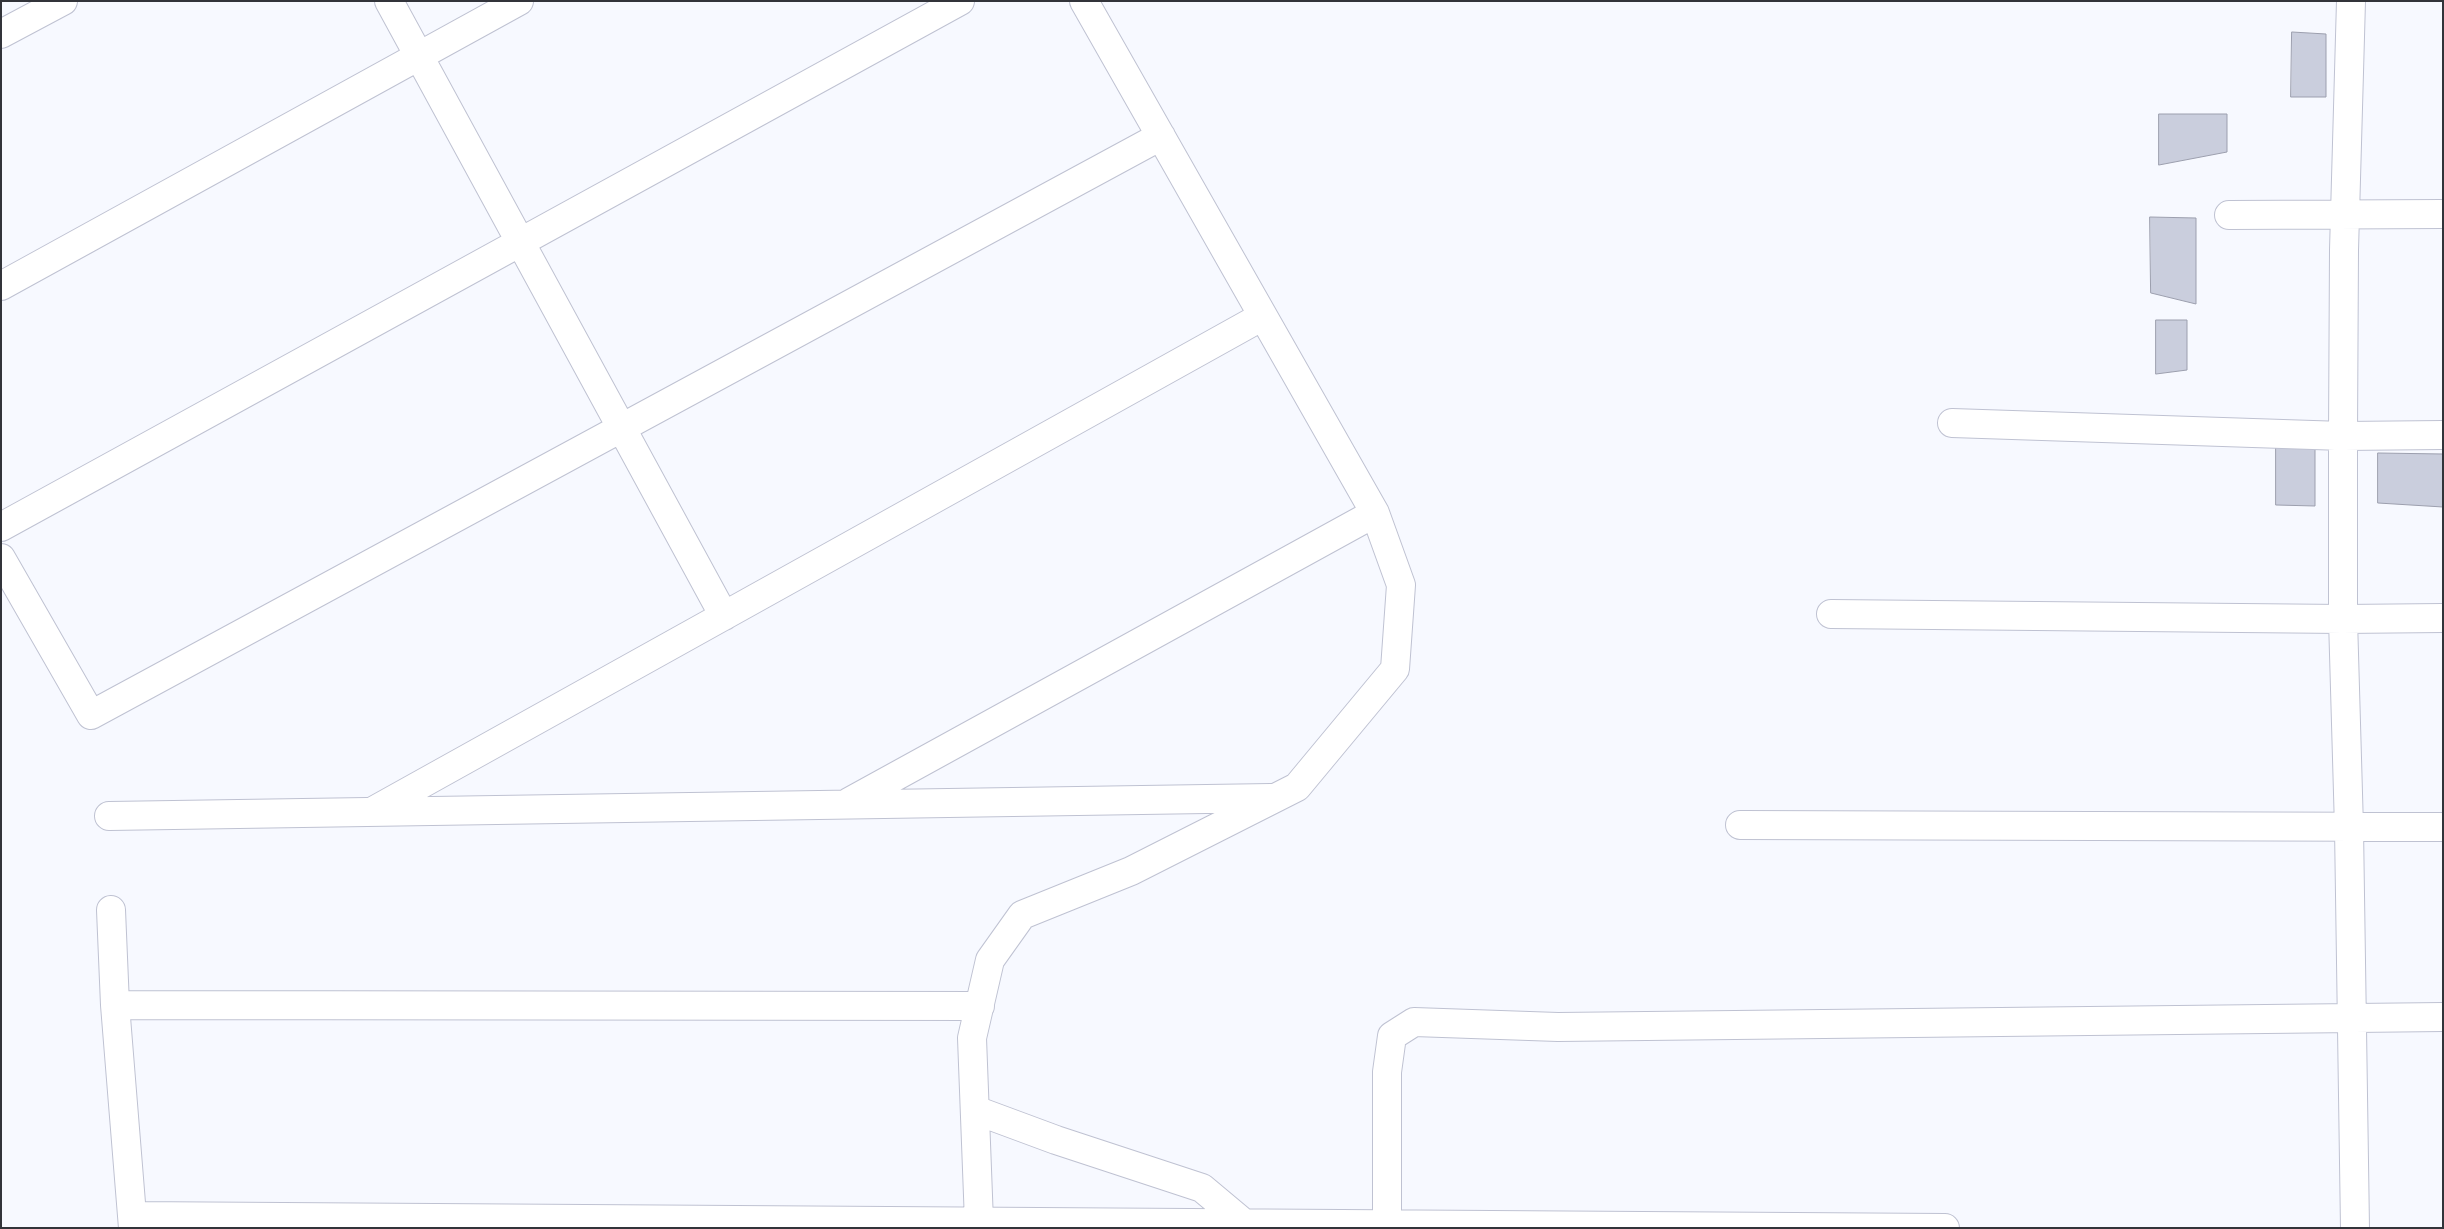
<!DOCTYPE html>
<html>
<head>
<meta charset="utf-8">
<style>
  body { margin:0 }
  #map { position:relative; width:2444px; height:1229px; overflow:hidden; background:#f7f9ff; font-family:Literata,serif }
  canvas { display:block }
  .frame { position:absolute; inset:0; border:2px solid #32343a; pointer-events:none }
</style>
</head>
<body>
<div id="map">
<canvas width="2444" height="1229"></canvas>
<div class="frame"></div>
</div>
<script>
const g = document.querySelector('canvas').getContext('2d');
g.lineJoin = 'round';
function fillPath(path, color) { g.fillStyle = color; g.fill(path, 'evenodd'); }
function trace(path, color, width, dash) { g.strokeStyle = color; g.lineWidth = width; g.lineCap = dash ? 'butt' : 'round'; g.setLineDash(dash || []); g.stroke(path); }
const building = new Path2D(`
  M2292 32 2326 34V97H2291Z
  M2159 114H2227V152L2159 165Z
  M2150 217 2196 218V304L2151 293Z
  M2156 320H2187V370L2156 374Z
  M2276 443 2315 445V506L2276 505Z
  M2378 453 2443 454V507L2378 503Z`);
fillPath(building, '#cacedd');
trace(building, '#9c9fae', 1);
const minor = new Path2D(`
  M389 1 724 616
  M2351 1 2344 250 2343 436V619L2349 828 2355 1228
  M1 34 63 1
  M2229 215 2443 214
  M1 286 519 1
  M1952 423 2343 436 2443 435
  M1 527 960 1
  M1 558 91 715 1161 136
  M1831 614 2343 619 2443 618
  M849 802 1375 513
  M373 811 1263 316
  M109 816 1271 798
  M1740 825 2443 827
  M111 910 115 1005 980 1006
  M115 1005 133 1228
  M975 1110 1056 1140 1202 1188 1245 1224
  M132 1216 1945 1228
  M979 1222 972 1038 990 960 1022 915 1131 871 1297 787 1395 669 1401 585 1375 513 1084 1
  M1387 1225V1072L1392 1036 1414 1022 1558 1027 2443 1017`);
trace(minor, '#bfc2d2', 30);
trace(minor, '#fff', 28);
</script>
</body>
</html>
